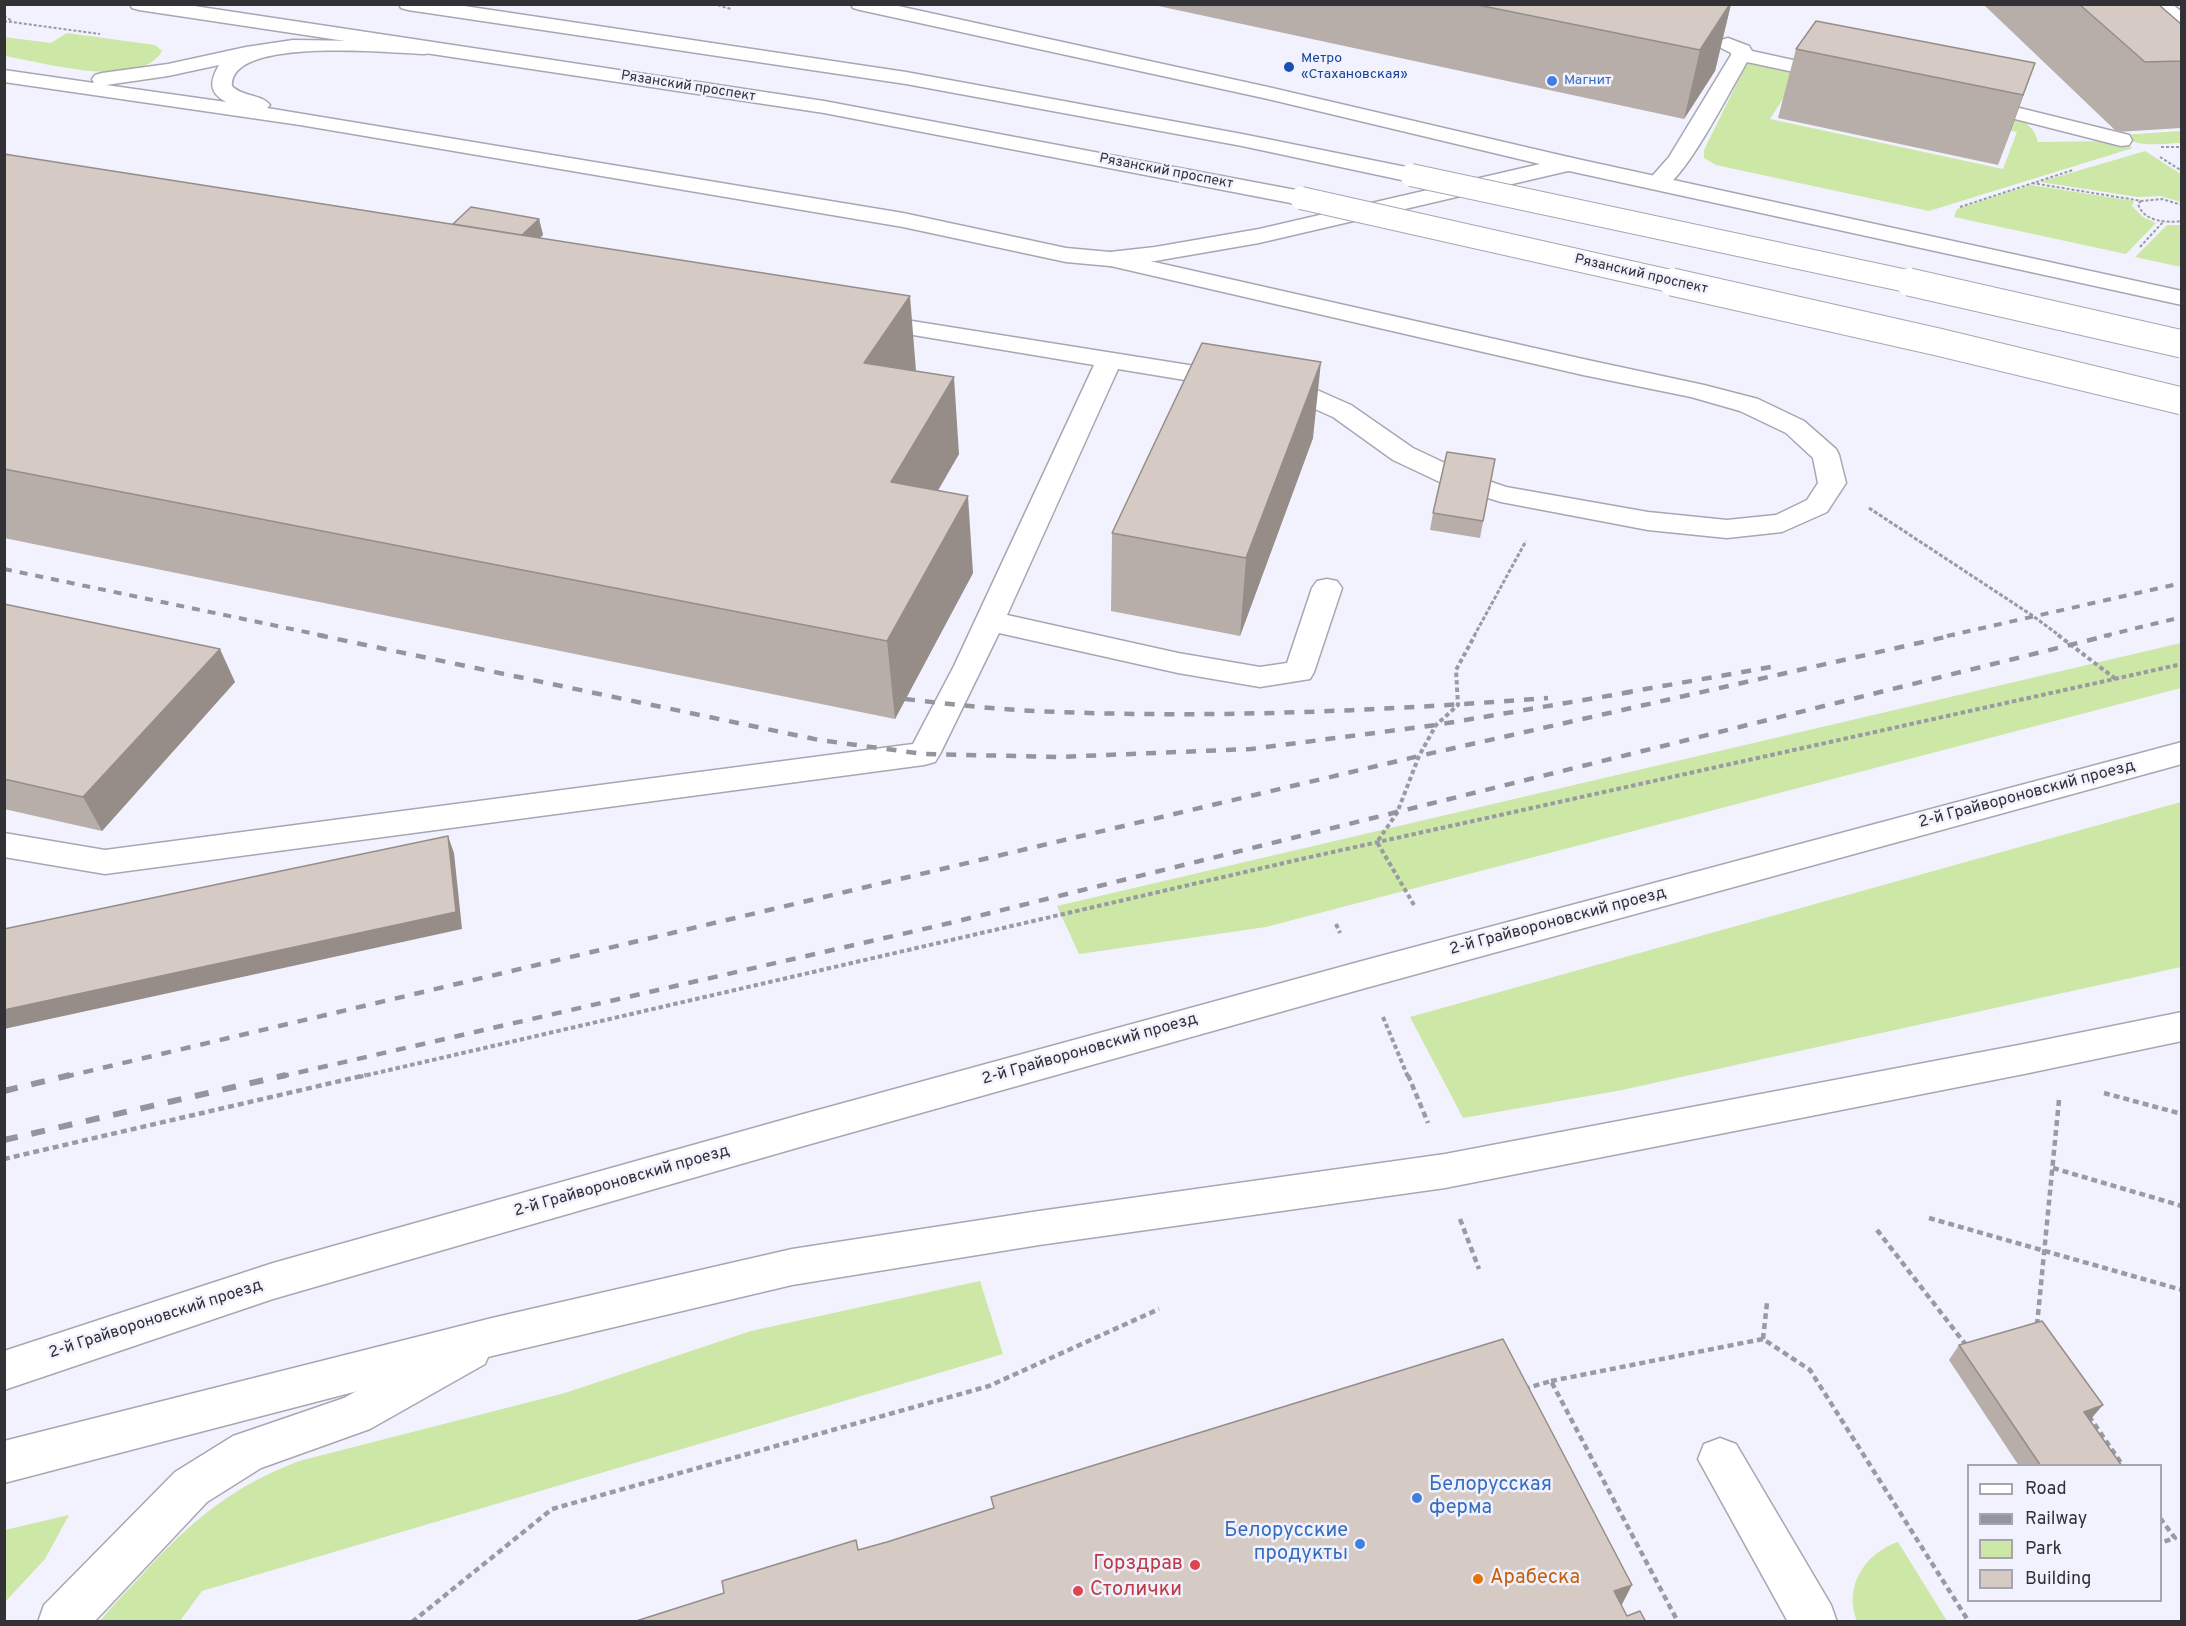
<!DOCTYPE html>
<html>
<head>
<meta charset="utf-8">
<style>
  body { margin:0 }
  #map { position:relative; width:2186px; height:1626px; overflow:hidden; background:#f1f2fe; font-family:Overpass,sans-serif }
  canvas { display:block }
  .frame { position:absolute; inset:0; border:6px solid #313136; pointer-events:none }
  .legend { position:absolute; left:1967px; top:1464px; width:195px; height:138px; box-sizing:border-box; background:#f1f2fe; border:2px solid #a4a5ae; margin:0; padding:8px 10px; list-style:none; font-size:18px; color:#313136 }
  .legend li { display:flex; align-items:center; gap:12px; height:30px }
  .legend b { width:30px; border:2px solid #a4a5ae }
</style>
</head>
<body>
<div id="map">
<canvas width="2186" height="1626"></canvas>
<div class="frame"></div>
<ul class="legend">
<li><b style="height:8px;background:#fff"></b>Road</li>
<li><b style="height:8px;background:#94949d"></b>Railway</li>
<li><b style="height:16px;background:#cce7a6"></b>Park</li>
<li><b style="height:16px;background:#d6cac4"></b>Building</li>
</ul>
</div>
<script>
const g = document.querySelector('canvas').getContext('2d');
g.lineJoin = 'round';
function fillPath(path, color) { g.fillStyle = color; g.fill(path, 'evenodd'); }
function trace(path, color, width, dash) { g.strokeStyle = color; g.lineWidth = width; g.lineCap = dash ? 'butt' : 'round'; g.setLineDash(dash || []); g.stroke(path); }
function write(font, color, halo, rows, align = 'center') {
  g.font = font + ' Overpass,sans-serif'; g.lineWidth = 5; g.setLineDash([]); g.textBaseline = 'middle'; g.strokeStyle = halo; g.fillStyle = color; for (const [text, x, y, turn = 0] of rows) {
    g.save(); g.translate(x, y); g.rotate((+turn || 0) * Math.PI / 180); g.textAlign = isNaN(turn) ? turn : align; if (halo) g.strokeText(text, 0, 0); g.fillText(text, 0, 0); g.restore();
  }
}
fillPath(new Path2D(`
  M67 33 155 45 162 51C139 91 42 62 5 56L4 37 51 43Z
  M1748 61 1844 80 1792 85 1770 119 2003 169 2017 132 1973 122 1978 108C2002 114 2032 115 2038 142L2117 141 2133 148 1929 211 1716 165 1704 158V150Z
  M2181 131V143C2164 143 2136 149 2122 135Z
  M2145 151 2181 174V202L2160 196 2138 197 2040 182Z
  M2031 185 2134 201 2132 206 2143 217 2156 223 2126 254 1954 217 1957 209Z
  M2167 225H2181V267L2135 257Z
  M2181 643V688L1266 927 1079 954 1057 906Z
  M2181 802V967L1622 1090 1463 1118 1410 1017Z
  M980 1281 1003 1354 202 1591 180 1621H100C112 1606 127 1591 140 1577 190 1522 229 1488 299 1461L565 1393 751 1331Z
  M69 1515 45 1559 5 1602V1530Z
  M1898 1542 1947 1621H1857C1843 1587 1865 1553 1898 1542Z`), '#cce7a6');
const service = new Path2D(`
  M1728 38 1749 46 1752 51 1843 71 1846 75 1843 79 1836 81 1747 62C1732 87 1686 178 1664 187 1659 189 1655 188 1650 187L1647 182 1669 157 1731 55V53L1721 48 1718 44 1721 40Z
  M1975 97 2129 135 2132 140 2129 145 2121 146 1968 107 1965 103 1968 99Z
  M1110 252 1583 359 1704 385 1758 399 1804 421 1836 449 1839 455 1846 483 1827 512 1782 532 1727 538 1648 530 1501 502 1446 485 1393 460 1333 417 1299 402 1264 393 1118 369 1007 615 1178 653 1260 667 1287 663 1312 588 1317 581 1327 579 1337 581 1342 588 1314 672 1310 679 1260 687 1178 673 999 633 940 754 935 762 924 765 105 874 4 857V833L105 850 913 744 954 666 1094 365 859 326 856 321 859 316 868 314 1264 377 1317 390 1351 405 1413 448 1466 473 1506 487 1648 512 1727 520 1776 515 1807 500 1818 483 1813 458 1786 433 1740 411 1691 397 1583 375 1102 264 1098 259 1102 254Z
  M470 1331 485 1336 491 1350 485 1364 370 1429 261 1468 207 1502 94 1622H38L44 1605 175 1472 233 1436 344 1398 455 1336Z
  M1720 1438 1736 1444 1831 1605 1837 1622H1788L1698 1459 1704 1444Z`);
const minor = new Path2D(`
  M2151 4H2172L2182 12V28L2175 26Z
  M1568 157 2182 291V305L1560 169 1557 164 1560 159Z`);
const tertiary = new Path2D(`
  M851 4H889L1268 87 1564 156 1576 159 1579 164 1576 169 1568 171 1259 243 1155 261 1110 266 1066 262 903 227 300 125 4 82V70L94 83 92 79 95 75 102 73 168 64 246 47 293 40 430 42 437 44 440 48 437 52 424 54C391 53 229 36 232 86 242 97 262 94 270 105L267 108 903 213 1066 248 1110 252 1155 247 1259 229 1540 164 1268 99 860 10 853 8ZM219 65C210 81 208 92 226 102L106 85 168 76Z`);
const secondary = new Path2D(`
  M2182 742V764L1362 989 807 1145 273 1299 4 1390V1351L273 1263 807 1113 1362 961Z
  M2182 1012V1041L2024 1074 1445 1188 1039 1245 792 1285 492 1356 4 1483V1441L492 1318 792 1249 1039 1211 1445 1154 2024 1044Z`);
const primary = new Path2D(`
  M130 4H181L824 101 1301 191 1309 193 1312 198 1309 203 1301 205 824 113 139 10 132 8Z
  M399 4H451L906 72 1242 134 1411 168 1419 170 1422 175 1419 180 1411 182 1242 146 906 84 408 10 401 8Z`);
trace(service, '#a7a7b3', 3);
trace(minor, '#a7a7b3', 3);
trace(tertiary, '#a7a7b3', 3);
trace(secondary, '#a7a7b3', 3);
trace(primary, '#a7a7b3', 3);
trace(new Path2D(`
  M713 4 731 9
  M4 16 12 21
  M4 21 100 34
  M2161 147H2182
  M2160 157 2182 171
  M2032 183 2142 201 2162 199 2182 205
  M2141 201 2138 204C2144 222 2166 223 2182 221
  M1960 207 2073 170
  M2140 247 2163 222`), '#999aa2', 2, [3, 2]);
trace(new Path2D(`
  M1869 508 2033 616 2060 636
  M1474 636 1526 541`), '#999aa2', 3, [4, 2]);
trace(new Path2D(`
  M2058 635 2117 680
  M1414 905 1377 842 1397 813 1419 756 1436 725 1458 705 1456 670 1475 635
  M1336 924 1340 933
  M1383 1017 1408 1077
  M359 1077 1297 860 2182 664`), '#999aa2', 4, [4.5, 3]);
trace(new Path2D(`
  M1408 1075 1428 1123
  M2104 1093 2182 1114
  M4 1159 366 1075
  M2053 1168 2182 1206
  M1929 1218 2182 1290
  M1460 1219 1479 1269
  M1877 1230 1966 1345
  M2037 1325 2059 1100
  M1763 1339 1767 1303
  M1551 1381 1763 1339 1810 1370 1969 1622
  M1524 1389 1551 1381 1678 1622
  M2089 1416 2123 1466
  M2160 1518 2175 1538 2160 1543
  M412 1622 552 1509 989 1386 1159 1309`), '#999aa2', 4.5, [6, 4]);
fillPath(service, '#fff');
fillPath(minor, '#fff');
fillPath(tertiary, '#fff');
fillPath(secondary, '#fff');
fillPath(primary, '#fff');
trace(new Path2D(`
  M4 569 325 636
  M1947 636 2182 583
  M2104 636 2182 617`), '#94949d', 4, [8, 8]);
trace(new Path2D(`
  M318 635 819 740 924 754 1058 757 1251 749 1436 725 1631 692
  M1623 693 1771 667
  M905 699C949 704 992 709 1036 711 1206 719 1378 711 1548 698
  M64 1077 1419 756 1954 635
  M279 1077 950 923 2110 635`), '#94949d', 4.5, [10, 10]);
trace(new Path2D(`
  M4 1091 70 1075
  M4 1140 286 1075`), '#94949d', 6, [14, 14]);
const primaryBridgeFar1 = new Path2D(`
  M1411 175 1916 283
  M1301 198 1679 283`);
const primaryBridge = new Path2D(`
  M1672 282 1938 342 2182 401
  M1909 282 2182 344`);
trace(primaryBridgeFar1, '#a7a7b3', 24, []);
trace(primaryBridge, '#a7a7b3', 29, []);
trace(primaryBridgeFar1, '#fff', 22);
trace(primaryBridge, '#fff', 27);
fillPath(new Path2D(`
  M1149 4H1731L1715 71 1684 119Z
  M1983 4H2158L2181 24V128L2117 132Z
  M1796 49 2035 63 1998 165 1778 118Z
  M4 154 453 224 539 219 543 235 539 238 916 371 959 454 938 490 973 573 895 719 4 538Z
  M1313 438 1240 636 1111 611 1112 533Z
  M1495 459 1480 538 1430 530 1433 513Z
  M4 604 235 682 102 831 4 809Z
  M1959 1345 2090 1421 2122 1466H2019L1949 1360Z`), '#b8aea9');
fillPath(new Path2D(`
  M1731 4 1715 71 1684 119 1700 50Z
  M2035 63 2010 133 1998 165 2023 95Z
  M539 219 543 235 524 253 520 237Z
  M910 296 916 371 864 363Z
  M1321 362 1313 438 1240 636 1246 558Z
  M954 377 959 454 898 560 891 482Z
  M968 496 973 573 895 719 887 641Z
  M220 649 235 682 102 831 83 797Z
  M448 836 454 853 462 929 4 1029V1010Z
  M2103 1405 2090 1420 2071 1427 2084 1412Z
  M1632 1585 1613 1622 1614 1591Z`), '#968d89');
const building = new Path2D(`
  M1473 4H1730L1700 50Z
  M2079 4H2158L2181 24V61L2145 62Z
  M1816 21 2035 63 2023 95 1796 49Z
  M4 154 910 296 864 363 954 377 891 482 968 496 887 641 4 469Z
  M471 207 539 219 522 235 453 224Z
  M1202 343 1321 362 1246 558 1112 533Z
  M1447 452 1495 459 1483 521 1433 513Z
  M4 604 220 649 83 797 4 779Z
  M448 836 456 912 4 1010V929Z
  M2042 1321 2103 1405 2084 1412 2122 1466H2041L1959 1345Z
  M1503 1339 1632 1585 1614 1591 1627 1616 1640 1611 1646 1622H633L724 1593 722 1581 856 1540 858 1550 887 1542 994 1508 991 1497Z`);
fillPath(building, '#d6cac4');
trace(building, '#968d89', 1.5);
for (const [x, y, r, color] of [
  [1289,67,6,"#1a4fb4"],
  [1552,81,6,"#3f7fe0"],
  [1417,1498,6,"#3f7fe0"],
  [1360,1544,6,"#3f7fe0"],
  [1195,1565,6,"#e0444e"],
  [1478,1579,6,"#e8710a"],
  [1078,1591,6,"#e0444e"]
]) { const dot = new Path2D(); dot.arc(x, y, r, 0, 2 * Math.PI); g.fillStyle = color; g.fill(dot); trace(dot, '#f1f2fe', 2); }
write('14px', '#164399', '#f1f2fe', [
  ["Метро",1301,59],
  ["«Стахановская»",1301,75]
], 'left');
write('14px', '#366cbe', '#f1f2fe', [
  ["Магнит",1564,81]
], 'left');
write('14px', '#313136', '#f1f2fe', [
  ["Рязанский проспект",688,87,9],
  ["Рязанский проспект",1166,172,11],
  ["Рязанский проспект",1641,275,13]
]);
write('16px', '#313136', '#f1f2fe', [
  ["2-й Грайвороновский проезд",2027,795,-15],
  ["2-й Грайвороновский проезд",1558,922,-15],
  ["2-й Грайвороновский проезд",1090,1050,-16],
  ["2-й Грайвороновский проезд",622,1182,-16],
  ["2-й Грайвороновский проезд",156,1320,-18]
]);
write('20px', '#366cbe', '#f1f2fe', [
  ["Белорусская",1429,1486],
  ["ферма",1429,1509],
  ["Белорусские",1348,1532,"right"],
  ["продукты",1348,1555,"right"]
], 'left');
write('20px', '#be3a42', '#f1f2fe', [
  ["Горздрав",1183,1565],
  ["Столички",1090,1591,"left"]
], 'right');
write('20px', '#c56008', '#f1f2fe', [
  ["Арабеска",1490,1579]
], 'left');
</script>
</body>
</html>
